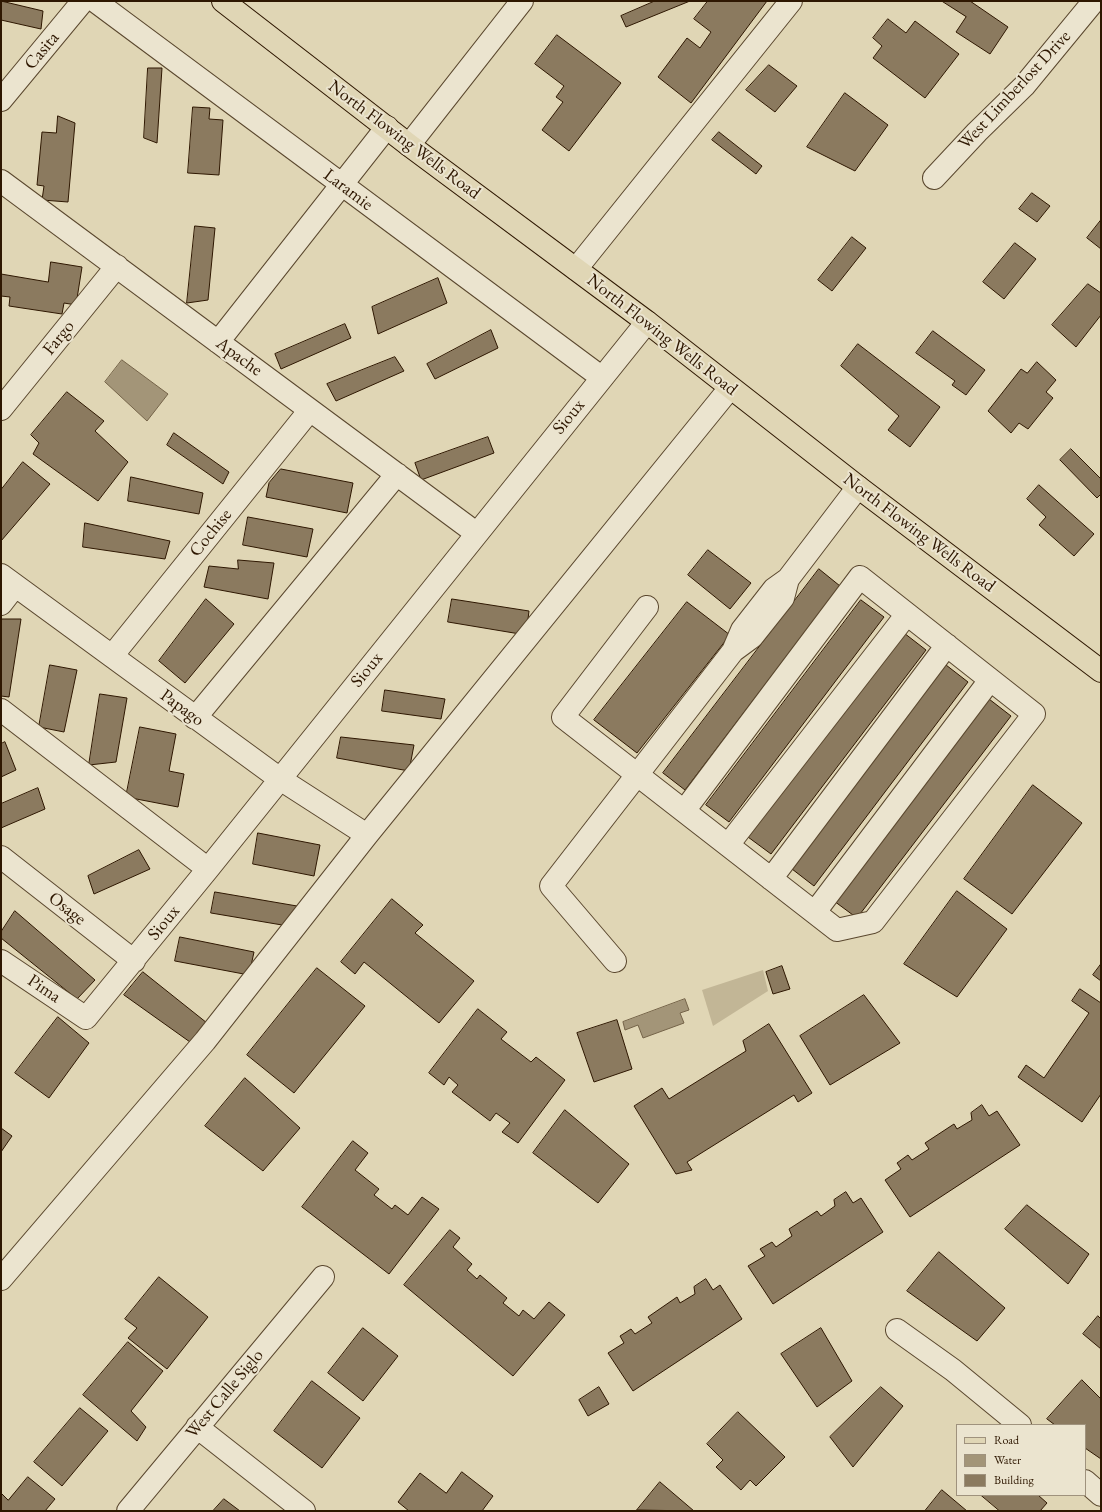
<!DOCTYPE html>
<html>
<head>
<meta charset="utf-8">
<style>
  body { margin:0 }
  #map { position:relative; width:1102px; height:1512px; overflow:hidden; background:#e0d6b5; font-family:"EB Garamond",serif }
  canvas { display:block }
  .frame { position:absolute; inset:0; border:2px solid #2e1701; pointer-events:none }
  .legend { position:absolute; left:956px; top:1424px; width:130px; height:72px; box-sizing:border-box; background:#ebe4cf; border:1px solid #9f927d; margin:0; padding:5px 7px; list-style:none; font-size:12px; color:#2e1701 }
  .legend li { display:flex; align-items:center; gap:8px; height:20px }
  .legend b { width:20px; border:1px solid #9f927d }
</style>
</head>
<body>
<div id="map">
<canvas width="1102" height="1512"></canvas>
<div class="frame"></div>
<ul class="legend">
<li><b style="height:5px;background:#e0d6b5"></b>Road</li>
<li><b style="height:11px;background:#a39578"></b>Water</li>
<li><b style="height:11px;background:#8b7a5f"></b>Building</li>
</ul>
</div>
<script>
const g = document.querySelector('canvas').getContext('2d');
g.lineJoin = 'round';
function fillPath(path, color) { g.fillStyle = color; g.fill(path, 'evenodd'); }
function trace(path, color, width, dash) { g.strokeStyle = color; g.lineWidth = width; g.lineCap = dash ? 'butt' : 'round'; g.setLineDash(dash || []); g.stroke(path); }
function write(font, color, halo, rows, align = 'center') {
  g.font = font + ' "EB Garamond",serif'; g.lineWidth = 4; g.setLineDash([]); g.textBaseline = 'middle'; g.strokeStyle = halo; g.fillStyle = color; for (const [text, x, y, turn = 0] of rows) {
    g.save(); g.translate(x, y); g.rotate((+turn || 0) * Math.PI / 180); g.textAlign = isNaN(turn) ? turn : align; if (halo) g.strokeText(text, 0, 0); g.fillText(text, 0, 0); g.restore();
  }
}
fillPath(new Path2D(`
  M763 970 768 991 713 1026 702 990Z`), '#c2b696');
const water = new Path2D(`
  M122 360 168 394 147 421 105 382Z
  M685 999 689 1010 680 1013 684 1023 643 1038 638 1025 625 1030 623 1022Z`);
fillPath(water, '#a39578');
trace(water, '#746348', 1);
const building = new Path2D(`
  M1 1 43 11 41 29 1 20Z
  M655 1H690L626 27 621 16Z
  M708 1H767L691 103 658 77 687 38 700 48 711 32 694 19Z
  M942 1H970L1008 27 990 54 956 32 966 17Z
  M888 19 906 33 915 21 959 54 925 98 873 58 882 46 873 38Z
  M557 35 621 83 569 151 542 130 563 102 556 97 564 86 535 64Z
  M769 65 797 86 775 112 746 90Z
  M148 68H162L157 143 144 138Z
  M845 93 888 125 855 171 807 147Z
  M193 107 210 108 209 119 223 120 219 175 188 173Z
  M58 116 75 123 68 202 42 200 44 186 37 185 42 132 56 133Z
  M719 132 762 166 756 174 712 140Z
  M1032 193 1050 206 1037 222 1019 209Z
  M1101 220V249L1087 238Z
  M195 226 215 228 208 300 187 303Z
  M852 237 866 248 832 291 818 280Z
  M1015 243 1036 259 1004 299 983 282Z
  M51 262 82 267 76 305 64 303 62 314 9 306 10 297 1 296V274L48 282Z
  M438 278 447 303 378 334 372 307Z
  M1088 284 1101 293V315L1076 347 1052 325Z
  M345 324 351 338 281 369 275 354Z
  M491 330 498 348 435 379 427 364Z
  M933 331 985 370 966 395 952 385 955 381 916 353Z
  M858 344 940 407 910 447 888 430 899 416 841 366Z
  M395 357 404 371 336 401 327 384Z
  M1037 362 1056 380 1046 392 1053 398 1028 429 1019 423 1011 433 988 411 1021 369 1027 373Z
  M67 392 104 421 95 431 128 462 98 501 33 454 39 443 31 435Z
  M174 433 229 472 223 484 167 445Z
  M488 437 494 453 421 480 415 463Z
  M1071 449 1101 479V494L1097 498 1060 460Z
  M23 462 50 484 1 541V490Z
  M281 469 353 483 347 513 266 497 269 483Z
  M131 477 203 493 199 514 128 501Z
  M1039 485 1094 534 1074 556 1039 525 1046 517 1027 499Z
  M248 517 313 529 307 557 243 545Z
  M85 523 170 541 165 559 83 547Z
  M708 550 751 583 730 609 688 575Z
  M238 560 274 563 268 599 204 587 209 566 238 569Z
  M819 569 840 586 685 790 663 773Z
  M206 599 234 624 185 683 159 661Z
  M452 599 529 611 526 635 448 622Z
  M861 600 884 617 729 822 706 805Z
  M687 602 730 635 637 753 594 720Z
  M2 619H21L9 697 1 696V629Z
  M904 633 926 650 771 854 748 837Z
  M50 665 77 670 64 732 39 727Z
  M946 665 968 682 814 886 792 869Z
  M385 690 445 699 441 719 382 711Z
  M100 694 127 698 116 762 89 765Z
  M989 699 1011 716 857 918 834 901Z
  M140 727 176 734 169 771 184 774 178 807 126 797Z
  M341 737 414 745 409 771 337 758Z
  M5 742 16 770 1 777V744Z
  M1033 785 1082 823 1012 914 964 879Z
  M38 788 45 809 1 828V804Z
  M258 833 320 845 314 876 253 864Z
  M139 850 150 869 94 894 88 876Z
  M957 891 1007 929 957 997 904 964Z
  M215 892 297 906 294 927 211 913Z
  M392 899 423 925 415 933 474 981 439 1023 364 962 355 974 341 962Z
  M15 911 95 980 77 999 1 938V932Z
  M180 937 254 952 249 975 175 961Z
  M1101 964V981L1093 975Z
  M782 966 790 989 773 994 766 972Z
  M317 968 365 1006 294 1093 247 1055Z
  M143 972 207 1023 190 1042 124 995Z
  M1080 989 1101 1003V1094L1082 1122 1018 1077 1026 1065 1044 1078 1089 1013 1072 1001Z
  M864 995 900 1043 830 1085 800 1036Z
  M478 1009 507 1032 501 1039 531 1062 536 1057 565 1080 518 1143 502 1132 510 1123 496 1113 490 1121 452 1092 458 1085 449 1077 444 1085 429 1073Z
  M58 1017 89 1043 49 1098 15 1073Z
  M617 1020 632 1069 594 1082 577 1033Z
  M769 1024 812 1093 798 1102 794 1095 687 1162 692 1170 676 1174 634 1106 662 1088 669 1099 746 1051 743 1041Z
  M245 1078 300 1128 263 1171 205 1126Z
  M982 1105 989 1116 997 1111 1020 1145 910 1217 885 1180 901 1169 897 1163 908 1155 912 1160 929 1149 925 1143 954 1124 957 1129 972 1120 971 1113Z
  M565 1110 629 1164 598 1203 533 1153Z
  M1 1128 12 1136 1 1152Z
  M353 1141 368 1153 355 1170 379 1189 374 1195 392 1209 395 1205 408 1215 422 1197 439 1209 389 1274 302 1207Z
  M846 1192 853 1203 861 1198 883 1232 773 1304 748 1266 765 1256 760 1249 772 1242 776 1247 792 1236 789 1229 817 1211 821 1216 835 1206 834 1200Z
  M1027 1205 1089 1254 1068 1284 1005 1229Z
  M450 1230 460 1238 453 1247 472 1264 467 1270 477 1279 480 1275 507 1298 503 1303 519 1316 523 1310 534 1319 549 1302 565 1315 513 1376 404 1285Z
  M939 1252 1005 1308 977 1341 907 1291Z
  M159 1277 208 1317 167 1369 128 1338 137 1328 125 1319Z
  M706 1279 713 1290 720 1285 742 1319 633 1391 608 1353 624 1343 620 1336 631 1329 635 1334 652 1323 648 1317 677 1297 680 1303 695 1294 694 1287Z
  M1098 1316 1101 1319V1349L1083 1334Z
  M363 1328 398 1356 363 1401 328 1373Z
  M821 1328 852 1381 817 1407 781 1354Z
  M128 1342 163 1371 131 1411 146 1427 137 1441 83 1395Z
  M1082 1380 1101 1399V1459L1085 1448V1425H1055L1047 1419Z
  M312 1381 360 1418 322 1468 274 1431Z
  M599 1387 609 1404 588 1416 579 1400Z
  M881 1387 903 1406 853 1467 830 1437Z
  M80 1408 108 1431 62 1486 34 1462Z
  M738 1412 785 1457 756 1486 750 1480 741 1490 716 1467 723 1460 707 1444Z
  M462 1472 493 1496 482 1511H409L398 1502 420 1473 446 1493Z
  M28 1477 55 1499 45 1511H1V1493L8 1500Z
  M660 1482 694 1511 637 1510Z
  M942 1490 967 1511H925Z
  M981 1495H1038L1047 1503 1040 1511H1000Z
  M224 1499 240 1511H213Z`);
fillPath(building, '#8b7a5f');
trace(building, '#2e1701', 1);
const minor = new Path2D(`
  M95 1 601 377
  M1 100 83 1
  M409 145 522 1
  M934 178 977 132 1024 86 1094 1
  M1 181 476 533
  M576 269 791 1
  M218 342 387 127
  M1 409 117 266
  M1 575 280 779 367 835
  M788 579 858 487
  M1 604 15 586
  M647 607 563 717 837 930 873 922 1034 714 860 577 684 811
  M112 656 310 410
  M1 710 208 869
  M195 718 397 474
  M728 845 907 614
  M1 857 134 961
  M771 879 947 645
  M815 912 990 680
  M1 961 86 1018 208 869 647 322
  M615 961 551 886 733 651 742 630 774 589 788 579 783 598 752 637 733 651
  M1 1279 205 1041 367 835 730 388
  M897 1330 953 1370 1020 1425
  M197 1427 304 1511
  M1085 1481 1101 1495
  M128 1511 323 1277`);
const major = new Path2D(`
  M223 1 409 145 647 322 858 487 1101 671`);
trace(minor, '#5a472e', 24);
trace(major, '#2e1701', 24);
trace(minor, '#ebe4cf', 22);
trace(major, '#e0d6b5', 22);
write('18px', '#2e1701', '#ebe4cf', [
  ["Casita",42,51,-50],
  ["West Limberlost Drive",1015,90,-47],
  ["North Flowing Wells Road",404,140,37],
  ["Laramie",348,190,37],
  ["North Flowing Wells Road",662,335,38],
  ["Fargo",59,338,-51],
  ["Apache",239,357,36],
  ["Sioux",569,417,-51],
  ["Cochise",211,533,-51],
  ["North Flowing Wells Road",919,533,37],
  ["Sioux",367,670,-51],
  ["Papago",182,708,36],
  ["Osage",67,909,38],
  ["Sioux",164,923,-51],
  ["Pima",44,989,34],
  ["West Calle Siglo",225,1394,-50]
]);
</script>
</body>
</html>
